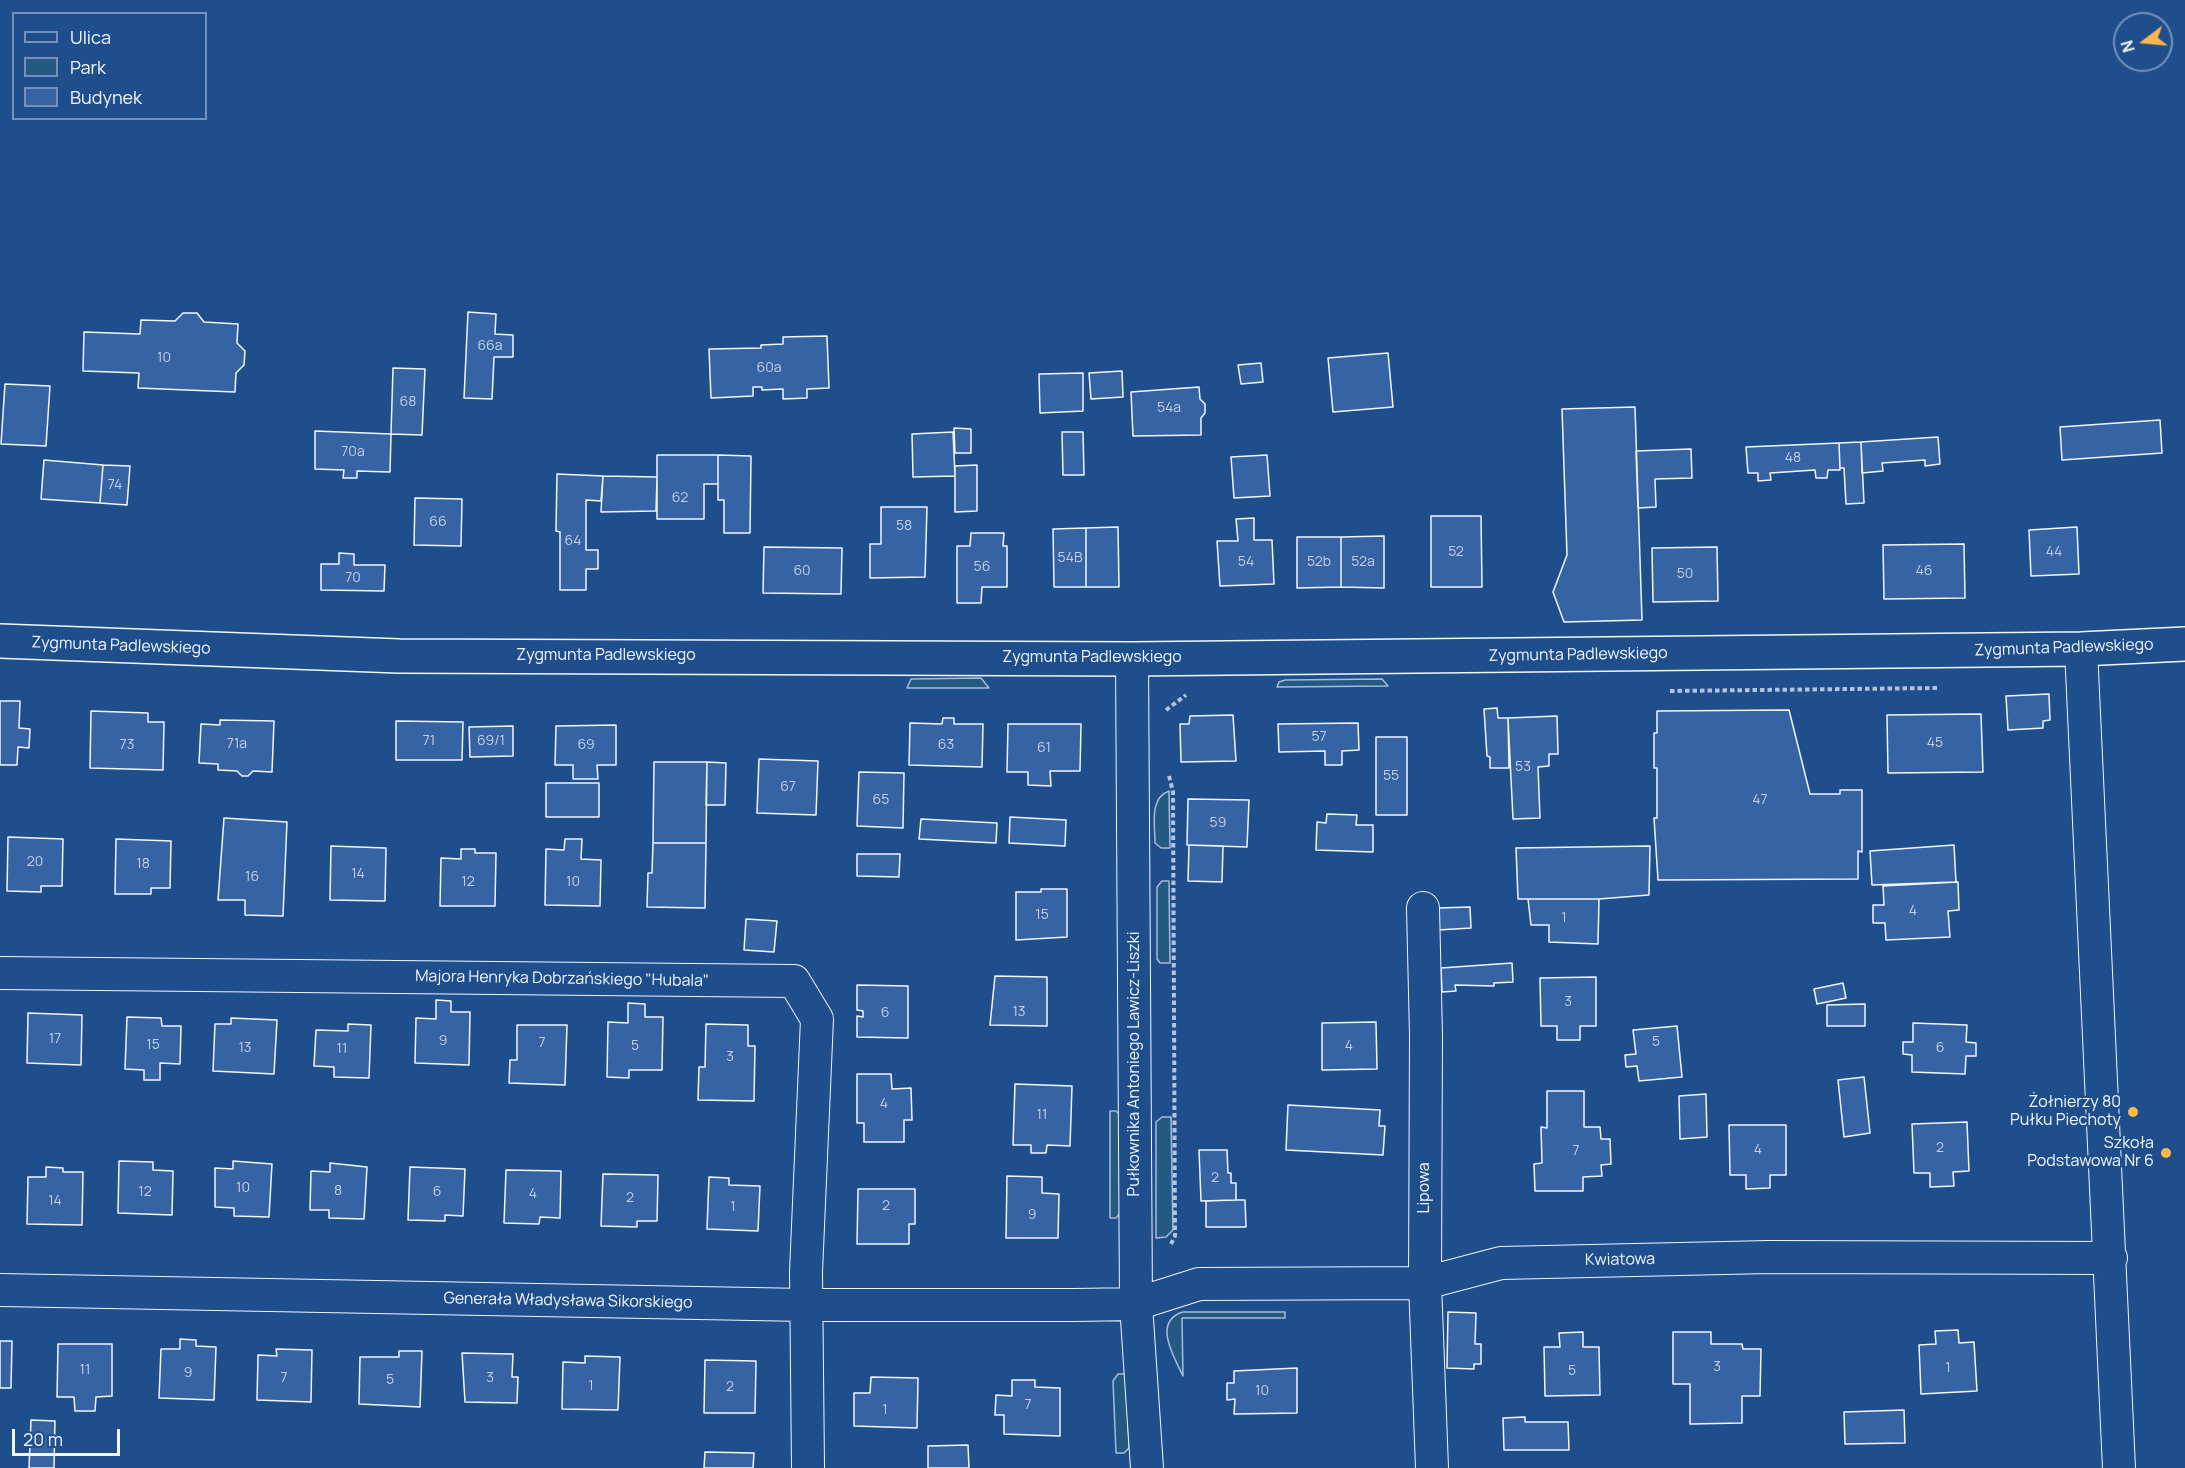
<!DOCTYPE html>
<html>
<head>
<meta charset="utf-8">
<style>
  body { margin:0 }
  #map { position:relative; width:2185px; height:1468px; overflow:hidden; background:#1f4e8c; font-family:Manrope,sans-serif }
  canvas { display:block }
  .legend { position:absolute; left:12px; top:12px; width:195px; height:108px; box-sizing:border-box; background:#1f4e8c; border:2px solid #7391ba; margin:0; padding:8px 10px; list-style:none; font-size:18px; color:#f2f6ff }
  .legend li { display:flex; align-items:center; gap:12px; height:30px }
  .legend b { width:30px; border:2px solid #7391ba }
  .north { position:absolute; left:2113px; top:12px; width:60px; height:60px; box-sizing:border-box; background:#1f4e8c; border:2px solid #7391ba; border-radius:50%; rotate:254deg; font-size:16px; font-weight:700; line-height:24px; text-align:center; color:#f2f6ff }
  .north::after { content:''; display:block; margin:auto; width:21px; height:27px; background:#ffb74d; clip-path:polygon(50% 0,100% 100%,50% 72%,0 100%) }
  .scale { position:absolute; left:12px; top:1429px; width:108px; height:27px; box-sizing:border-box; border:3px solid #f2f6ff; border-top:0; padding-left:8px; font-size:18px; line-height:21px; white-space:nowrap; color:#f2f6ff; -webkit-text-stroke:4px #1f4e8c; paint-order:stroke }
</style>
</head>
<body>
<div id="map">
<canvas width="2185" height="1468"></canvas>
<ul class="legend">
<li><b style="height:8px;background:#1f4e8c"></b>Ulica</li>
<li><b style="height:16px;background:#245a82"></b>Park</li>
<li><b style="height:16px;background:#3563a3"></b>Budynek</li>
</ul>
<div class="north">N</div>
<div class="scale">20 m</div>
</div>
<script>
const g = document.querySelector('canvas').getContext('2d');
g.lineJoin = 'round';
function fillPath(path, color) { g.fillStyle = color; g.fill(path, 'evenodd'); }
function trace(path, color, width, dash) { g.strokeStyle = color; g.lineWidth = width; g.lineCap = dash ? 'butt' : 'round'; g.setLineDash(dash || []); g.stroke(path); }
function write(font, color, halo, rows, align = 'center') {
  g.font = font + ' Manrope,sans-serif'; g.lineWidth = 4.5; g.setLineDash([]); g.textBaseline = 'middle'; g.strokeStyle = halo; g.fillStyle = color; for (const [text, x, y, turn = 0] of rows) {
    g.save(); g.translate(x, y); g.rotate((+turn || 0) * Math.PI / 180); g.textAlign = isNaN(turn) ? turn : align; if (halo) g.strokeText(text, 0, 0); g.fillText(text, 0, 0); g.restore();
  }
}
const green = new Path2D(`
  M981 678 989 688H907L911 679Z
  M1382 679 1388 686 1277 687 1279 682 1285 680Z
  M1169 791 1170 848H1161L1155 843C1155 825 1149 798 1169 791Z
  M1162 881H1169L1170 963H1160L1157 959V887Z
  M1110 1111H1116L1122 1117 1121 1212 1116 1218H1110Z
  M1162 1117H1171L1173 1230 1166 1237 1156 1238V1122Z
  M1183 1312H1285V1318H1182L1183 1376C1174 1357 1152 1321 1183 1312Z
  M1118 1374H1126L1129 1448 1124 1453H1116L1113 1381Z`);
fillPath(green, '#245a82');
trace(green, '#a8bbd7', 1.5);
const building = new Path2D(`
  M468 312 496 314 495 334 513 335V357H494L492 399 464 398Z
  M183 313H197L204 322 238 324 237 343 245 351 244 365 236 373 235 392 138 388 139 373 83 371 84 332 140 334 141 320 175 321Z
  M827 336 829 388 807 389V398L783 399V389L762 390V387H753V396L711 398 709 349 761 348V345L783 344V337Z
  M1388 353 1393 407 1333 412 1328 358Z
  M1261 363 1263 382 1241 384 1238 365Z
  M393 368 425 369 422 435 391 434Z
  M1122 371 1123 397 1091 399 1089 373Z
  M1083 373V411L1040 413 1039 374Z
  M5 384 50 386 46 446 1 444Z
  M1199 387 1200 399 1205 404V413L1201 418V435L1133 436 1131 392Z
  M1635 407 1642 620 1564 622 1553 592 1567 555 1562 409Z
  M2160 420 2162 453 2062 460 2060 427Z
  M954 428 971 429V453H955Z
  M315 431 391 434 390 472 357 471V478H343L344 470 315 469Z
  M953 432 955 476 913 477 912 434Z
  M1062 432H1083L1084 475H1063Z
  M1938 437 1940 464 1925 466V460L1882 463 1883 471 1862 473 1861 442Z
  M1861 442 1864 503 1846 504 1844 468H1840L1839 443Z
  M1839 443 1840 470H1828L1827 478H1816L1815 470 1770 473 1771 480 1758 481V473H1748L1746 447Z
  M1691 449 1692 478 1655 479 1656 507 1638 508 1636 451Z
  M657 455H718V484H704V519H657Z
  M718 455 751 456 750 533H724V500H718Z
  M1267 455 1270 496 1234 498 1231 457Z
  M44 460 103 465 100 503 41 499Z
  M103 465 130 466 127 505 100 503Z
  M977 465V511L955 512V466Z
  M557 474 603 476 601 501 586 500V550H598V569H586V590H560V532L556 531Z
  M603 476 657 477 656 511 601 512Z
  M415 498 462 499 461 546 414 545Z
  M881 507H927L925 577 870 578V544H881Z
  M1431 516H1481L1482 587H1431Z
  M1254 518V540H1272L1274 584 1220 586 1217 541H1238L1236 519Z
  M1118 527 1119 587H1086V528Z
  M2077 527 2079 574 2031 576 2029 530Z
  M1086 528V587H1054L1053 529Z
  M971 533H1004L1003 546H1007V587H982L981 603H957V546H970Z
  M1384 536V588L1341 587V537Z
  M1297 537H1341V587L1297 588Z
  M1964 544 1965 598 1884 599 1883 545Z
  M764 547 842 548 841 594 763 593Z
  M1717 547 1718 601 1653 602 1652 548Z
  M339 553 354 554V565H385L384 591 321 590V564H339Z
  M2049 694 2050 720 2043 721V728L2008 730 2006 696Z
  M0 701H20L19 728 30 729 29 748 18 747 17 765H0Z
  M1497 708 1498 718H1508L1509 768H1490V757L1487 756 1484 709Z
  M1789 710 1810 794H1840V790H1862V852L1858 851V879L1658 880 1654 818H1657V768H1654V733H1657V711Z
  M91 711 148 713V722H164L163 770 90 768Z
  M1981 714 1983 772 1888 773 1887 715Z
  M1233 715 1236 761 1181 762 1180 724H1189L1190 716Z
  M1557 716 1558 754H1549V766L1538 767 1540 818 1513 819 1508 718Z
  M943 718H954V724H983L982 767 909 765 910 723 942 724Z
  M220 720 274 721 272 772 253 771 248 776H242L237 771 218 770V764L199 763 201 724 220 725Z
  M396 721 463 722 462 760H396Z
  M1358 723 1359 750 1342 751V765H1325V751L1279 752 1278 724Z
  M1008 724H1081L1080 771H1050L1051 786 1028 785V772H1007Z
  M616 725V765H597L598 779H573V765H555L556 726Z
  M513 726V756L470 757 469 727Z
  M1376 737H1407V815H1376Z
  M759 759 818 761 816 815 757 813Z
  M654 762H707L706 843H653Z
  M707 762 726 763 725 805H706Z
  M859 772 904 773 903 828 857 826Z
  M546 783H599V817H546Z
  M1188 799 1249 800 1247 847 1187 845Z
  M1327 814 1357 815 1356 825H1373V852L1316 850 1317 822 1326 823Z
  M1010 817 1066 820 1065 846 1009 843Z
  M224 818 287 822 283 916 245 915V900H218Z
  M921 819 997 823 996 843 919 839Z
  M8 837 63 839 62 886H41V892L7 891Z
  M116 839 171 841 170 888H151V894H115Z
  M565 839H582L581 859 601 860 600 906 545 905 546 849 564 850Z
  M653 843H706L705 908 647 907 648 873H652Z
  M1189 845 1223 846 1222 882 1188 881Z
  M1954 845 1956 882 1872 885 1870 851Z
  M331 846 386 848 385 901 330 900Z
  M1650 846 1649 895 1599 899H1518L1516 848Z
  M461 849H475V853H496L495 906H440L441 858 461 859Z
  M857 854H900L899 877 857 876Z
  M1958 882 1959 910 1948 911 1950 937 1886 940 1885 923H1873V905H1884L1883 886Z
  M1041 889H1067V937L1016 940V892H1041Z
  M1528 899H1599L1598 944 1549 942V925H1531Z
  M1470 907 1471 928 1438 930V908Z
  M746 919 777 921 774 952 744 950Z
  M1512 963 1513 982 1494 983V986L1455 985 1456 991 1442 992 1441 968Z
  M995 976 1047 977V1026L990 1025Z
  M1596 977V1026H1580V1040H1557V1026H1541L1540 978Z
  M1843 983 1846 998 1817 1004 1814 989Z
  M857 985 908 986V1038L857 1037V1016L863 1017V1011L857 1010Z
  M436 1000 451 1001V1012H470L469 1065 415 1063 416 1018 436 1019Z
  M628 1003 645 1004V1017H663L662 1070H629V1078L607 1077 608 1022 628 1023Z
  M1865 1004V1026H1827V1005Z
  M28 1013 82 1015 81 1065 27 1063Z
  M127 1017 161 1018 162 1026H181L180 1064 160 1063V1080H144V1070L125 1069Z
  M231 1018 277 1020 274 1074 213 1071 215 1024H231Z
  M1376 1022 1377 1069 1322 1070V1023Z
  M1913 1023 1967 1025 1966 1042 1976 1043V1056H1966L1965 1074 1912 1072V1055L1903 1054V1042H1913Z
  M348 1024 371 1025 369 1078 334 1077V1067L314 1066 316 1030 348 1031Z
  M706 1024 748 1025V1046H755L754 1101 698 1100 699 1067H705Z
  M517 1025H567L565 1085 509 1083 510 1060H517Z
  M1677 1026 1682 1077 1639 1081 1637 1066 1626 1067 1625 1055 1636 1054 1633 1030Z
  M857 1074H891L892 1089 911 1088 912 1120H904V1142H864V1123H857Z
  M1864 1077 1870 1133 1844 1137 1838 1080Z
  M1015 1084 1072 1086 1070 1146 1047 1145 1046 1153H1031V1145H1013Z
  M1547 1091H1584V1127H1600L1601 1139H1610L1611 1164 1601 1165 1602 1176 1583 1177V1191H1535L1534 1164 1542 1163 1541 1127 1547 1128Z
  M1706 1094 1707 1137 1680 1139 1679 1096Z
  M1288 1105 1380 1110 1379 1126H1385L1383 1155 1286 1150Z
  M1967 1122 1969 1171 1953 1172 1954 1186 1930 1187V1173H1914L1912 1124Z
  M1729 1125H1786V1175H1770V1188L1746 1189V1175H1730Z
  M1199 1150H1227L1228 1173H1231V1183H1236V1200L1201 1201Z
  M119 1161 153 1162V1170L173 1171 172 1215 118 1213Z
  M233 1161 272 1164 269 1217 234 1216V1208L215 1207V1168L233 1169Z
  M330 1163 367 1167 364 1219 329 1218V1210H310L311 1171 330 1172Z
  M46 1167 63 1168V1172H83L82 1225 27 1224 28 1177H46Z
  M410 1167 465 1169 463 1216 445 1215V1221L408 1220Z
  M506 1170 561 1171 560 1218 540 1217 539 1224 504 1223Z
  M603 1174 658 1175 657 1221H637V1227L601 1226Z
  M1007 1176 1042 1177V1193L1059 1194 1058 1238H1006Z
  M709 1177 729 1178V1185L760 1186 758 1231 707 1229Z
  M858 1189H915V1224H909V1244H857Z
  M1236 1200H1245L1246 1227H1206V1201Z
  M1448 1312 1476 1313 1475 1344H1481V1364H1474V1369L1447 1368Z
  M1958 1330 1959 1343 1974 1342 1977 1391 1921 1394 1919 1345 1936 1344 1935 1331Z
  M1583 1332V1347H1599L1600 1395 1545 1396 1544 1347H1560L1559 1333Z
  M1673 1332H1711V1344H1742L1743 1349H1761L1760 1396H1742V1423L1690 1424V1384H1673Z
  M180 1339 196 1340V1346L216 1347 214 1400 159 1398 161 1349H180Z
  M0 1341H12L11 1388H0Z
  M58 1344H112V1396L96 1397 95 1411H75L74 1397H57Z
  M276 1349 312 1350 311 1402 257 1400 258 1355 277 1356Z
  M399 1351H422L420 1407 359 1404 360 1357H399Z
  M462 1353 513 1354 512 1377H518L517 1403 465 1402Z
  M585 1356 620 1357 618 1410 562 1409 563 1362 585 1363Z
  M705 1360 756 1361 755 1413H704Z
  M1297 1368V1413L1234 1414 1235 1399 1227 1400V1383H1234V1371Z
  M871 1377 918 1378 917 1428 854 1426V1393H870Z
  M1012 1380H1035V1387L1060 1388V1436L1004 1434V1415H995L996 1395 1012 1396Z
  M1904 1410 1905 1443 1845 1444 1844 1412Z
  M1525 1417V1422H1568L1569 1450H1504L1503 1418Z
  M31 1420 55 1421 54 1468H29Z
  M968 1445 969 1468H928V1446Z
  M705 1452 754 1453 753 1468H704Z`);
fillPath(building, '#3563a3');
trace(building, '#f2f6ff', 1.5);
const street = new Path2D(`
  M2081 649 2119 1468
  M1132 659 1136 1304 1147 1468
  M1423 908 1426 1036 1425 1283 1432 1468
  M0 973 794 981 817 1019 806 1272 808 1468
  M0 1290 806 1305H1074L1136 1304 1199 1284 1425 1283 1501 1263 1769 1257 2111 1258`);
const secondary = new Path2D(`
  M0 641 399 656 1132 659 2081 649 2185 644`);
trace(street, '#f2f6ff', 34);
trace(secondary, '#f2f6ff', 36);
trace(new Path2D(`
  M1670 691 1938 688
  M1166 710 1186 695
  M1169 776 1173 792 1175 1236 1171 1244`), '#b3c4dc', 4, [4.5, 3]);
trace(street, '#1f4e8c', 32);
trace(secondary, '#1f4e8c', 33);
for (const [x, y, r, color] of [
  [2133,1112,6,"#ffb74d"],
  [2166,1153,6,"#ffb74d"]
]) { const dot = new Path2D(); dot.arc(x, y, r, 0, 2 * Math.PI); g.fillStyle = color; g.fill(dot); trace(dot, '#1f4e8c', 2); }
write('14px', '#c3d1e8', null, [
  ["66a",490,346],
  ["10",164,358],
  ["60a",769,368],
  ["68",408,402],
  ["54a",1169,408],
  ["70a",353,452],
  ["48",1793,458],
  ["74",115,485],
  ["62",680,498],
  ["66",438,522],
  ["58",904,526],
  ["64",573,541],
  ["52",1456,552],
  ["44",2054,552],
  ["54B",1070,558],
  ["54",1246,562],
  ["52b",1319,562],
  ["52a",1363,562],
  ["56",982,567],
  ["60",802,571],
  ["46",1924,571],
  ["50",1685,574],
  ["70",353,578],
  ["57",1319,737],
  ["71",429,741],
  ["69/1",491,741],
  ["45",1935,743],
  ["71a",237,744],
  ["73",127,745],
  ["69",586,745],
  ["63",946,745],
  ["61",1044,748],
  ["53",1523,767],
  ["55",1391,776],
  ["67",788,787],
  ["65",881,800],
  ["47",1760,800],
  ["59",1218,823],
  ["20",35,862],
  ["18",143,864],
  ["14",358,874],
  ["16",252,877],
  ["12",468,882],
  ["10",573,882],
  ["4",1913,911],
  ["15",1042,915],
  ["1",1564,918],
  ["3",1568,1002],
  ["13",1019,1012],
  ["6",885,1013],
  ["17",55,1039],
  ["9",443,1041],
  ["5",1656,1042],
  ["7",542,1043],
  ["15",153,1045],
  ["5",635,1046],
  ["4",1349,1046],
  ["13",245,1048],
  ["6",1940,1048],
  ["11",342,1049],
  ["3",730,1057],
  ["4",884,1104],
  ["11",1042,1115],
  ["2",1940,1148],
  ["4",1758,1150],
  ["7",1576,1151],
  ["2",1215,1178],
  ["10",243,1188],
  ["8",338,1191],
  ["12",145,1192],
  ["6",437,1192],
  ["4",533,1194],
  ["2",630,1198],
  ["14",55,1201],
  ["2",886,1206],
  ["1",733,1207],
  ["9",1032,1215],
  ["3",1717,1367],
  ["1",1948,1368],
  ["11",85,1370],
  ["5",1572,1371],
  ["9",188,1373],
  ["7",284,1378],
  ["3",490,1378],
  ["5",390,1380],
  ["1",591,1386],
  ["2",730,1387],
  ["10",1262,1391],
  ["7",1028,1405],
  ["1",885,1410]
]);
write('16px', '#f2f6ff', '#1f4e8c', [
  ["Zygmunta Padlewskiego",121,646,2],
  ["Zygmunta Padlewskiego",2064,648,-2],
  ["Zygmunta Padlewskiego",1578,655,-1],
  ["Zygmunta Padlewskiego",606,656],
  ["Zygmunta Padlewskiego",1092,658],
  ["Majora Henryka Dobrzańskiego \"Hubala\"",562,979,1],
  ["Pułkownika Antoniego Lawicz-Liszki",1135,1064,-90],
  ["Lipowa",1425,1188,-90],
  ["Kwiatowa",1620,1260,-1],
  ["Generała Władysława Sikorskiego",568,1301,1]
]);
write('16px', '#f2f6ff', '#1f4e8c', [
  ["Żołnierzy 80",2121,1103],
  ["Pułku Piechoty",2121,1121],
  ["Szkoła",2154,1144],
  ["Podstawowa Nr 6",2154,1162]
], 'right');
</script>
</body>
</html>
